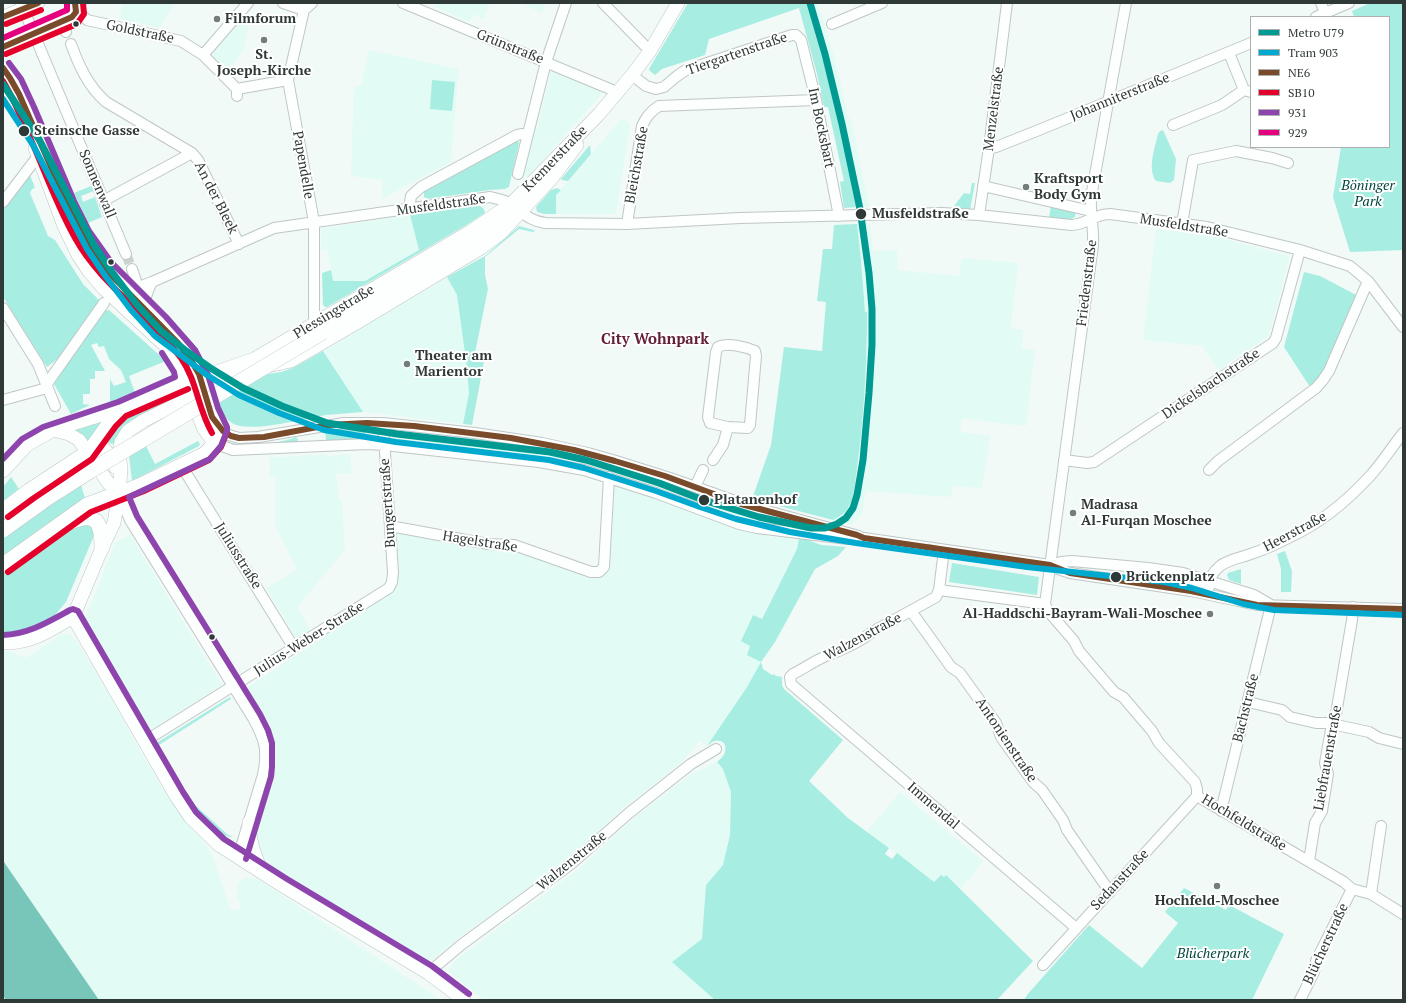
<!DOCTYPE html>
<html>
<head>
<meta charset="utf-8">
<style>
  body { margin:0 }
  #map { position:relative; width:1406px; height:1003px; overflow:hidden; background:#f2faf8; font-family:"PT Serif",serif }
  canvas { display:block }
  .frame { position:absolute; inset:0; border:4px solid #2f3937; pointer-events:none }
  .legend { position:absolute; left:1250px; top:16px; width:140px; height:132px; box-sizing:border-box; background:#fff; border:1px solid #acb0af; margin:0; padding:5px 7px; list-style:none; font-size:12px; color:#2f3937 }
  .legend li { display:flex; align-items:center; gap:8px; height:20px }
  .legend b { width:20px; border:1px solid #acb0af }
</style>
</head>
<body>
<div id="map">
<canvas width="1406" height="1003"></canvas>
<div class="frame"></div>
<ul class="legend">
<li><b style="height:5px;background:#009a93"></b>Metro U79</li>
<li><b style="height:5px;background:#00a9ce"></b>Tram 903</li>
<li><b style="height:5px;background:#7a4b2a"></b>NE6</li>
<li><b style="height:5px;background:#e4002b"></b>SB10</li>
<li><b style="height:5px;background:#8e44ad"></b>931</li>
<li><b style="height:5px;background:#e5007d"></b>929</li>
</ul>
</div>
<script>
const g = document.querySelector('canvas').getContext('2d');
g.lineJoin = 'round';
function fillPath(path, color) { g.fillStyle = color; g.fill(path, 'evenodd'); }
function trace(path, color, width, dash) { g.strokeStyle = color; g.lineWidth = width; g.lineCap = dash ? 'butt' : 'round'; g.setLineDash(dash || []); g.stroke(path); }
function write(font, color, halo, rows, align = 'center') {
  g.font = font + ' "PT Serif",serif'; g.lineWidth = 4; g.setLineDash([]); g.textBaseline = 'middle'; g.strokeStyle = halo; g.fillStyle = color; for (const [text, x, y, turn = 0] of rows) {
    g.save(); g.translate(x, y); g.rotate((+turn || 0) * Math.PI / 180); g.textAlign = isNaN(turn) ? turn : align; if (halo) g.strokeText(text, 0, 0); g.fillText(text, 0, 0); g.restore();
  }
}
fillPath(new Path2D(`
  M123 3H174L160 28 119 19Z
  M437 3H490L484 19 473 14 470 22 435 7Z
  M521 3H546L542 13Z
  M808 3H818L833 52 849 119H851L869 207H857L834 100Z
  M248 14 251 17 243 51 226 71 213 58 212 51Z
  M369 50 459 69 451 162 382 199V180L351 176 354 86H361Z
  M553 70 600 91 601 95 528 177H525L523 172 534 128H537L551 71Z
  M622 118 630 124 616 214H556V195Z
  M410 215 419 250 365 281H333L327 249 321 250V230L323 228Z
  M870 223 873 251 897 250 898 270 959 276 962 258 1018 263 1011 328 1023 330 1022 348 1035 350 1026 426 1011 424V425L962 418 960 432 990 436 982 488 953 486 951 497 866 491 862 514 851 525 833 520 843 514 849 507 853 495 865 388 867 346V312H865L861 260 857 224Z
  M1156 229 1216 237 1288 256 1289 259 1269 336 1218 370 1202 346 1143 340Z
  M447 277 457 295 467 368 469 393 463 424 363 412 323 351Z
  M397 431 542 448 587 457 662 480V482L713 502 750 513 773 519 772 524V525L737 517 712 508 660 488 659 490 517 455 396 441Z
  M327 454V456L350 454 352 473 336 474 339 500H342L345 550 297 607 311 631 296 638 266 588 297 570 275 525V477H270V457H291L292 456Z
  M612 481 741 530 773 537 799 539 797 549 761 619 752 615 741 641 750 646 761 662 747 687 707 746 700 741 680 764 627 805 566 860 460 937 432 960 429 961 379 930 364 923 323 899 269 864 259 851 255 838 256 826 271 773 273 746 272 738 244 690 394 590 398 572 396 530 513 547 601 573Z
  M130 535 222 685 150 730H147L86 622V617L115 543Z
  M64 634H69L77 641 117 708 139 749 170 800 194 832 202 839 212 854 231 911 241 908 237 896V888L239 882 245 878H252L259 880 441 1000H99L3 860V650L13 652 26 658 60 635Z
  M717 762 723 769 731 792 730 835 723 865 706 885 702 939 672 962 715 1000H484L448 972 450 967 457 959 576 871 633 819 691 774Z
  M900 792 983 861 961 889 946 875 934 882 867 831Z`), '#e3fbf5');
fillPath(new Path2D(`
  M688 3H808L834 100 857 207 844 208 840 182 844 181 828 107H824L817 74 799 8 709 39 705 55 662 69 655 75 650 71 649 69Z
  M1370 3H1403V250L1350 252 1333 197 1341 147H1389V17H1354L1352 11Z
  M432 80 455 82 452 111 430 109Z
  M1163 130 1176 159 1174 180 1170 183 1156 181C1147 169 1155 147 1158 134L1160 131Z
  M516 141H518L519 143 509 187 505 189 489 190 428 199 424 197V191L427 189Z
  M590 145 591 154 568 181 562 180 561 179Z
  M30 175 35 188 32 189 30 193 48 236 55 240 83 284 100 301 64 354 47 367 3 297V210Z
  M972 183H975L970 210H951L964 193 970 194Z
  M91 186 94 191 81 196 83 202 95 197 102 217 88 223 74 193Z
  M557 188 561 190 556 195V214H544L537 212 536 207 551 190Z
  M1051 205 1076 211 1075 217 1070 220 1049 218Z
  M475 206H480L484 209 485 213 468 224 327 307H325L323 305 322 273 331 270 333 281H365L419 250 410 215Z
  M857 224 861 260 865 312H867C867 364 864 416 857 468 855 480 855 495 849 506 846 513 839 517 833 520L752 499 771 445 784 347 822 351 826 302 817 301 823 249H832L834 225Z
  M519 226 534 230 535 231 533 232 519 229 485 257V275L488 289 475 353 485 356 472 425 463 424 469 393 467 368 457 295 447 277 485 256Z
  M86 254C99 270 112 286 127 300 150 322 176 339 191 367L188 369C176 341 155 329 134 310 115 294 97 276 83 256Z
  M1304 272 1320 276 1358 296 1322 375 1310 387 1284 347Z
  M109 310 166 361 129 376 135 393 110 405V379L114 386 126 382 121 370 109 359 104 346 99 347 97 343 91 345 105 371H95V379H90V394H83V404L90 405 71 414 54 384 103 311Z
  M323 351 363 412C351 413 338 414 326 415 305 418 250 434 232 423 224 418 221 409 218 400L261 375 281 372 293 368Z
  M174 394 176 399 130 422 123 430 118 442 113 444 103 441 124 414Z
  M103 421 88 444 69 429Z
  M365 426 366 440 326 441 325 428Z
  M296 437 298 439 297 443 230 445V443C248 446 279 444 296 437Z
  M464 437H481L519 444 520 446 452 438Z
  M198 441 200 444 199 446 132 481 129 455 146 446 155 464Z
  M11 477 19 489 3 502V487Z
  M80 482 85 498 30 536 3 557V536Z
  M87 521 94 531 93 538 66 602 55 615 37 626 9 635H3V572L73 524Z
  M799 539H806L821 545 846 547 838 556 815 569 775 642 761 662 763 669 772 675 774 674 776 676 782 677V685L784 689 843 740 809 781 848 818 889 848 885 854 892 859 897 853 934 882 941 875 944 877 946 875 1033 961 997 1000H715L672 962 702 939 706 885 723 865 730 835 731 792 723 769 717 762C723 757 728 752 724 743 717 738 713 741 707 746L747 687 761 662 747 655 750 646 741 641 753 615 762 619 797 549Z
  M1285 551 1292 571 1291 592H1281V569L1277 554Z
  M952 563 1039 577 1037 595 949 582Z
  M1241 569V584L1229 580 1227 575 1228 573Z
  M230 697 231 699 159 745 183 787 180 789 155 744Z
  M187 794 195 805 228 835 233 837C221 840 193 806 185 796Z
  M1184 888 1226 910 1229 905 1284 934 1252 1000H1024L1027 995 1089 925 1142 968 1178 923 1165 912Z`), '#a7ede1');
fillPath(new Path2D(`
  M3 860 6 865 99 1000H6L3 996Z`), '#77c6b9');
trace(new Path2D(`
  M126 254 132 269`), '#cbd3d1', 10, [10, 5]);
const minor = new Path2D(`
  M21 3 126 254
  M283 3 304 10
  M403 3 610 89 617 94
  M603 3 650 51
  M1126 3 1091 197C1090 214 1094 229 1093 245L1045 604 1048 611 1074 641 1079 651 1114 692 1123 697 1152 731 1159 743 1195 782 1197 789V796
  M1321 3 1325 13
  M304 10 288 80 314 222V317L316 322
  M304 10 312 3
  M76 12 81 14 87 20 181 41 203 55 237 89V96
  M1316 17 1349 3
  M62 21 66 32
  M832 24 882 3
  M71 44C79 66 88 86 106 102L192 153 198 160 239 244
  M1229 53 1244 90 1251 92
  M203 55 248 3
  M632 75 646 86 656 89 664 87 677 76 686 70 792 35H796L801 40 816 100 839 216
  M237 89 288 80
  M1173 125 1222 105 1244 90
  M989 148 996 147 1034 132 1251 43
  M518 174 546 62 566 3
  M983 186 1091 211
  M105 200 192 153
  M3 202 38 156
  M409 209 411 196 421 187 517 135 521 134 527 135
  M979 215 989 148 1007 3
  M627 224 642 126C646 117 650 112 659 106L816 100
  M1182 224 1193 160 1236 151 1272 158 1288 163
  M132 269 136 281V288
  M128 291 152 282 274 228 490 197C497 199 505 200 511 204 525 213 527 220 545 223L627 224 740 218 942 213 979 215 1071 225C1086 225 1094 214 1110 214L1207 227 1300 250 1350 266 1368 281 1403 327
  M3 308 38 364 55 406
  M144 308C145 298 147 291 152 282
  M46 385 104 303
  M3 400 47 388
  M219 429 229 435 239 438 258 437 344 423H383L475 433 542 443 588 453 616 461 670 478 749 506 859 536
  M214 443 233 450 368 444 384 445 539 462 584 470 656 493 739 524 757 528 848 539 864 538 1050 565 1061 562 1072 561 1148 568 1183 573 1254 595 1271 605
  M713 460 723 445 728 427 748 428 750 425 756 356 755 351C746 347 727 342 718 347L716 352 708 417 710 423 728 427
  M1064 460 1087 463 1094 462 1273 343 1276 338 1300 250
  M181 465 294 648
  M1209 470 1218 461 1316 388 1323 380 1329 371 1368 281
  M695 487 703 470
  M119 493 130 520 253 718C265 740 268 750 263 775L238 857
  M390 526 488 544 514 545 591 572H599L604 567 609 477
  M944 550 939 590 936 597 872 632C859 643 842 650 826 656 814 661 803 669 793 674L790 677 791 684 1076 928
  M1050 565 1055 568 1070 573 1191 591 1257 605 1403 609
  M1136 582 1150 576 1198 584 1208 581
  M1209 587C1209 578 1214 571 1220 566 1228 560 1239 558 1248 555 1263 550 1277 544 1290 537 1321 523 1347 501 1370 476 1382 463 1392 447 1403 433
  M939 590 1045 604
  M911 611 951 667 960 673 996 723 1001 737 1033 782 1042 790 1063 820 1067 830 1110 892
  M1248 702 1282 710 1290 717 1316 723H1327L1369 732 1379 738 1403 744
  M150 738 389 588 392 582 393 572 383 423
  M1197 796 1344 882 1352 889 1371 894 1403 914
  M1221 811 1271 605
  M1309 861 1315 823 1322 811 1328 774 1325 763 1332 724 1336 714 1352 620 1353 607
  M1371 894 1381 826
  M1043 965 1197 796
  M428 973 461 945 571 864 629 813 691 764 716 749
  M1300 1000 1314 972 1316 961 1352 889`);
const major = new Path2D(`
  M3 17 38 3
  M3 47 72 17 76 12 75 3
  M3 68C14 80 20 96 27 110 46 151 60 195 82 235 108 281 154 310 186 352 192 360 197 369 201 378 206 396 209 413 219 429L214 443 205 453 141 484 119 493
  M3 89 20 114 24 123
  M35 148 64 226 78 255 88 270 103 288 170 350 181 369 191 398 204 429 214 443
  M268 366 291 361 360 321 481 248 501 233 552 178 577 145
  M53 430 69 434 79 440 109 484 119 493
  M87 453 110 421 120 410
  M87 453 94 451 105 450 111 456 115 467
  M3 471 27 445 53 430 121 409 174 387 254 359 471 231 511 204 599 114 632 75 650 51 678 3
  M73 617 102 548 114 523 119 493 121 469 119 452 121 442 128 431 143 421 245 370
  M73 617 176 796 190 817 219 845 283 886 428 973 464 1000
  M3 643C33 643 49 631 73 617
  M249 822C250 841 253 853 262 871`);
const highway = new Path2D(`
  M323 332 480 237 495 226 520 211
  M3 511 29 491 87 453
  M68 523C95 511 102 520 102 548
  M3 565 87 505 119 493`);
trace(minor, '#bfc7c5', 12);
trace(major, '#bfc7c5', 14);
trace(highway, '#bfc7c5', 16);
trace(minor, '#fdfefe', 10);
trace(major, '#fdfefe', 13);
trace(highway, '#fdfefe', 15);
trace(new Path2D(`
  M928 544 962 554`), '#cacccc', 1);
const highwayBridge = new Path2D(`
  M3 530 49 497 90 471 323 332`);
trace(highwayBridge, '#bfc7c5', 16, []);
trace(highwayBridge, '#fdfefe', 15);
trace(new Path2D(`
  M3 17 38 3
  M3 47 72 17 76 12 75 3
  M3 68 10 78 19 94 73 217 89 247 112 276 178 343 192 362 199 374 212 417 223 431 231 436 239 438 264 437 328 425 367 423 414 426 511 438 574 450 615 461 665 476 741 504 857 535 864 538 1050 565 1070 573 1191 591 1257 605 1403 609`), '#7a4b2a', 6);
trace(new Path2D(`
  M6 24 41 10
  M6 54 77 24 84 14 83 3
  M3 81C11 94 17 108 23 122 41 160 54 201 75 238 101 285 149 315 181 358 197 381 198 409 212 433
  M8 517 34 498 92 459 116 426 126 416 188 389
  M8 572 91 512 144 491 209 460 221 447 227 432`), '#e4002b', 6);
trace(new Path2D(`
  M9 63 21 79 34 107 74 201 89 231 111 262 166 317 195 350 208 375 218 408 227 427V431L221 446 210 459 129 497 137 516 260 714 268 730 272 743V767L271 777 246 859
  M3 459 22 439 43 427 118 402 175 377 174 372 162 353
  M3 635C29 634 48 622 70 610L73 609 78 611 183 792 196 812 224 839 287 879 432 966 469 994`), '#8e44ad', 6);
trace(new Path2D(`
  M3 38 67 10V4`), '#e5007d', 6);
trace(new Path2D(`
  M3 99 33 145 87 249 106 277 131 310 155 336 207 375 239 395 279 413 324 430 396 442 549 460 584 468 656 491 700 507 736 519 790 532 856 543 1027 567 1164 582 1192 588 1243 604 1274 610 1403 615`), '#00a9ce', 6);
trace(new Path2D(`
  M3 84 40 141 94 245 112 272 137 305 161 331 185 350 212 369 243 388 282 406 327 423 397 434 550 452 586 460 659 483 703 500 759 517 811 528H825L837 524 846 518 853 508 857 495 863 460 869 393 872 345V309L869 273 860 209 842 124 825 54 810 3`), '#009a93', 7);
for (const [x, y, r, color] of [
  [217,19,4,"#737d7b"],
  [76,24,3.5,"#2f3937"],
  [264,40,4,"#737d7b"],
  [24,131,6,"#2f3937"],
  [1026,187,4,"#737d7b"],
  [861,214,6,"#2f3937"],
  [111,262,3.5,"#2f3937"],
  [407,364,4,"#737d7b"],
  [704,500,6,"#2f3937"],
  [1073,513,4,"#737d7b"],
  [1116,577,6,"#2f3937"],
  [1210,614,4,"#737d7b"],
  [212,637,3.5,"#2f3937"],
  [1217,886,4,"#737d7b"]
]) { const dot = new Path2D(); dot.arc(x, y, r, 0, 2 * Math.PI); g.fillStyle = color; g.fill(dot); trace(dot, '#fff', 1.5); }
write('bold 14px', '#2f3937', '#fff', [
  ["Filmforum",225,19],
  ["St.",264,55,"center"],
  ["Joseph-Kirche",264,71,"center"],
  ["Kraftsport",1034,179],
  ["Body Gym",1034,195],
  ["Theater am",415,356],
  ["Marientor",415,372],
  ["Madrasa",1081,505],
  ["Al-Furqan Moschee",1081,521],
  ["Al-Haddschi-Bayram-Wali-Moschee",1202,614,"right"],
  ["Hochfeld-Moschee",1217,901,"center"]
], 'left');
write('14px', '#2f3937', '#fff', [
  ["Goldstraße",140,32,12],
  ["Grünstraße",510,47,22],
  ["Tiergartenstraße",737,54,-19],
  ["Johanniterstraße",1120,97,-22],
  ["Menzelstraße",994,109,-83],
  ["Im Bocksbart",821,128,78],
  ["Kremerstraße",555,159,-46],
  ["Papendelle",303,165,80],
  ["Bleichstraße",637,165,-80],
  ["Sonnenwall",97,184,67],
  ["An der Bleek",216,198,63],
  ["Musfeldstraße",441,205,-8],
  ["Musfeldstraße",1184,226,9],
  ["Friedenstraße",1087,283,-83],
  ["Plessingstraße",334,312,-31],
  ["Dickelsbachstraße",1211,384,-34],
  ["Bungertstraße",388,503,-94],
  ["Heerstraße",1295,532,-28],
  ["Hagelstraße",480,542,9],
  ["Juliusstraße",238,556,58],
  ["Walzenstraße",863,637,-28],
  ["Julius-Weber-Straße",309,639,-32],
  ["Bachstraße",1246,708,-76],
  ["Antonienstraße",1006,740,56],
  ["Liebfrauenstraße",1328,758,-80],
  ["Immendal",933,806,41],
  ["Hochfeldstraße",1244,823,31],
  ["Walzenstraße",572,861,-39],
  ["Sedanstraße",1120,880,-47],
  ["Blücherstraße",1326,944,-65]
]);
write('bold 14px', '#2f3937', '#fff', [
  ["Steinsche Gasse",34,131],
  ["Musfeldstraße",872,214],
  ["Platanenhof",714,500],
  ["Brückenplatz",1126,577]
], 'left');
write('italic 14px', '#01463d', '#fff', [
  ["Böninger",1368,186],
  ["Park",1368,202],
  ["Blücherpark",1213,954]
]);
write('bold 15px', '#632039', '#fff', [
  ["City Wohnpark",655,340]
]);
</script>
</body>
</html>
